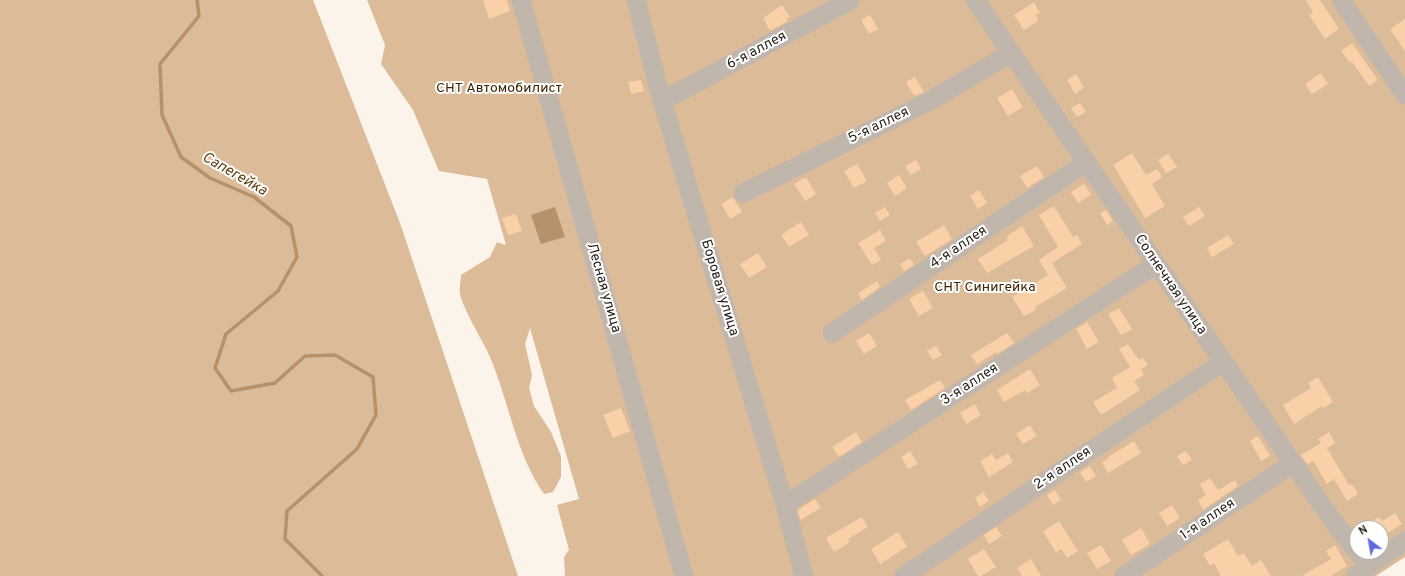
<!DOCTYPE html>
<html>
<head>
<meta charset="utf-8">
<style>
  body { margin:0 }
  #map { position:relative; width:1405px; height:576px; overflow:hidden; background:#fcf3ea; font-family:Overpass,sans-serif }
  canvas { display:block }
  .north { position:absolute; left:1349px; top:520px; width:40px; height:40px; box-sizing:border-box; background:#fff; border:1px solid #a8a5a1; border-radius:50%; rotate:329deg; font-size:11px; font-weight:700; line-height:16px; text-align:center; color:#251d15 }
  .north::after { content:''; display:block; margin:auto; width:14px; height:18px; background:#6267e0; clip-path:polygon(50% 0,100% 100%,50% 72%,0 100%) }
</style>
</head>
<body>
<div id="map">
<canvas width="1405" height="576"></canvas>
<div class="north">N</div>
</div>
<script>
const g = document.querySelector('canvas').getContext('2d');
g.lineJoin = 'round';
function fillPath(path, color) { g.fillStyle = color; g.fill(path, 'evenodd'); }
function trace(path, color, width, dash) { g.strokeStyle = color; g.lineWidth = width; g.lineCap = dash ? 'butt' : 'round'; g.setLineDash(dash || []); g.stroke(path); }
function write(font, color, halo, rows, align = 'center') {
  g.font = font + ' Overpass,sans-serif'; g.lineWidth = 4; g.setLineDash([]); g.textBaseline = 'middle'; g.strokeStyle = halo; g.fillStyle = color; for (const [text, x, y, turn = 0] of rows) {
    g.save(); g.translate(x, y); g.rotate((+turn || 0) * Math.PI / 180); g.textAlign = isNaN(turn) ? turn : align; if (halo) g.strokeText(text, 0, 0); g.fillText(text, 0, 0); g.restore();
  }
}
fillPath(new Path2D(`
  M0 0H313L400 223 518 576H0Z
  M367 0H1405V557L1376 576H565L564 557 569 550 557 505 579 499 530 328 525 344 532 375 529 388 534 406 551 432 561 456V477L553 492 544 494C516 454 509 402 490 357 482 338 465 314 460 294 459 288 461 281 461 275L490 257 497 242 506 245 487 179 439 171 413 110 381 64 385 45ZM1357 528H1381V552H1357Z`), '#dcbb99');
fillPath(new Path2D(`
  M555 207 565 237 541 244 531 215Z`), '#b79169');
trace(new Path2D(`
  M197 0 199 16 160 64 162 115 181 157 210 178 254 197 291 226 297 257 278 291 226 334 215 368 231 391 275 383 305 356 335 355 373 377 376 415 357 449 287 511 285 539 322 576`), '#b79169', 3.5);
fillPath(new Path2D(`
  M483 0H507L510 11 489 19Z
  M1306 0H1320L1339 29 1325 39 1309 15 1313 12Z
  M1034 2 1040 13 1036 15 1038 21 1024 30 1014 15Z
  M782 5 790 17 786 19 788 21 770 31 763 18Z
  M870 15 878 29 869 34 861 20Z
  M1405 19V51L1390 29Z
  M1352 43 1378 80 1369 86 1352 62 1350 63 1341 51Z
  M1321 73 1328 84 1312 94 1305 84Z
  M1076 74 1084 88 1075 94 1067 80Z
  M915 77 924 92 914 96 906 82Z
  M641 80 644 91 631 94 628 82Z
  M1012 89 1023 107 1008 116 997 98Z
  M1080 103 1086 112 1077 117 1071 108Z
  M1132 153 1146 175 1157 169 1162 177 1152 184 1165 206 1145 218 1113 165Z
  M1168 154 1177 167 1166 173 1158 160Z
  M916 160 921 169 910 175 905 166Z
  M857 164 867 181 854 188 844 171Z
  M1037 166 1044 177 1027 188 1020 176Z
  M899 175 907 188 895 196 887 183Z
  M806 177 816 194 805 201 794 184Z
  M1084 184 1091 195 1078 203 1071 192Z
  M979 190 987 203 978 209 970 196Z
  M733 197 742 212 730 219 721 204Z
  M1054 206 1073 237 1077 235 1082 244 1052 263 1067 288 1035 307 1036 310 1024 316 1012 297 1048 275 1039 260 1058 247 1039 215Z
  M885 207 890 215 880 221 875 213Z
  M1199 207 1205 216 1189 226 1183 217Z
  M1106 210 1113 221 1107 225 1100 213Z
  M516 214 522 231 508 235 502 218Z
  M801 222 809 235 789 247 781 235Z
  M944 225 952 239 925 256 916 242Z
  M1022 226 1034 246 987 273 978 259 1008 240 1006 237Z
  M880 230 886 241 874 248 881 260 872 265 858 243Z
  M1228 235 1234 244 1212 257 1207 248Z
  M758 253 767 267 749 278 740 264Z
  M910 258 914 265 904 271 900 264Z
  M877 281 880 287 862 300 858 293Z
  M923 291 933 308 919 316 909 299Z
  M1119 308 1132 329 1121 335 1108 314Z
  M1087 322 1099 342 1087 349 1076 329Z
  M869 333 877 346 864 354 856 341Z
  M1007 333 1014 343 997 354 996 352 977 364 971 355Z
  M1128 344 1139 360 1143 358 1148 365 1141 369 1144 375 1134 381 1140 390 1101 415 1093 402 1117 388 1112 378 1130 367 1119 349Z
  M936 346 942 355 933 360 927 351Z
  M1030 369 1040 385 1027 393 1025 390 1004 402 997 390Z
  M1318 377 1333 402 1324 408 1322 406 1294 424 1283 405 1311 388 1308 383Z
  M940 380 945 388 911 410 905 400Z
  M975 404 981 415 966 424 960 413Z
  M621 408 630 431 613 438 603 415Z
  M1030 425 1037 436 1023 444 1016 434Z
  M856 432 862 442 839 457 832 447Z
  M1329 432 1335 443 1327 448 1349 485 1352 484 1358 494 1347 501 1334 479 1327 484 1313 461 1307 464 1301 455 1321 443 1318 439Z
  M1258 436 1270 456 1261 461 1250 441Z
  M1134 441 1141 453 1108 473 1102 463 1109 458 1108 457Z
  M910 451 918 464 908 469 901 457Z
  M1186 451 1192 460 1183 465 1177 456Z
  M1008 453 1013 462 989 477 980 461 992 454 996 460Z
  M1090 466 1096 476 1086 482 1080 472Z
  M1210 478 1218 490 1235 480 1238 486 1203 510 1198 500 1206 495 1200 484Z
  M1055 490 1061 500 1053 505 1047 495Z
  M983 492 989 501 980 507 975 498Z
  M815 499 821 508 800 520 798 510Z
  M1172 505 1180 518 1167 526 1159 513Z
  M1395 513 1402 524 1381 537V528H1361L1379 517 1382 521Z
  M862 517 868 527 848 539 850 542 834 552 826 538Z
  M1059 521 1078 551 1067 558 1061 549 1056 553 1043 531Z
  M996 527 1002 536 989 544 984 535Z
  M1141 528 1150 544 1131 555 1122 540Z
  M898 532 907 547 880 564 871 549Z
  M1228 539 1238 556 1244 553 1252 566 1261 560 1271 576H1221L1214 563 1210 566 1203 554Z
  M1101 545 1111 561 1097 569 1087 553Z
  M1335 545 1347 566 1331 576H1302L1331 559 1326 551Z
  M984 549 996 567 981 576H978L968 559Z
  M1031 559 1041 576H1022L1017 568Z`), '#f9d0a7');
trace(new Path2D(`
  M521 0 684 576
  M636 0 662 101 785 505 804 576
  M975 0 1293 463C1317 498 1341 535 1370 566
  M1341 0 1405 95
  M662 101 851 0
  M743 193 928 102 1011 53
  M832 333 1087 162
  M785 505 1156 264
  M904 576 1223 362
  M1124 576 1293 463
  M1355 576 1405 541`), '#c0b6ac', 19);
write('14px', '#251d15', '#fff', [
  ["6-я аллея",757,51,-28],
  ["5-я аллея",879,126,-26],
  ["4-я аллея",959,248,-34],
  ["Солнечная улица",1170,285,56],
  ["Лесная улица",603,288,74],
  ["Боровая улица",719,288,73],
  ["3-я аллея",970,385,-33],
  ["2-я аллея",1063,469,-34],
  ["1-я аллея",1208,520,-34]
]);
write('14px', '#3e2403', '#fff', [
  ["СНТ Автомобилист",499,89],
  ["СНТ Синигейка",985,288]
]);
write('italic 15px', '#653f0e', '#fff', [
  ["Сапегейка",234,175,30]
]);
</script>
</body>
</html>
